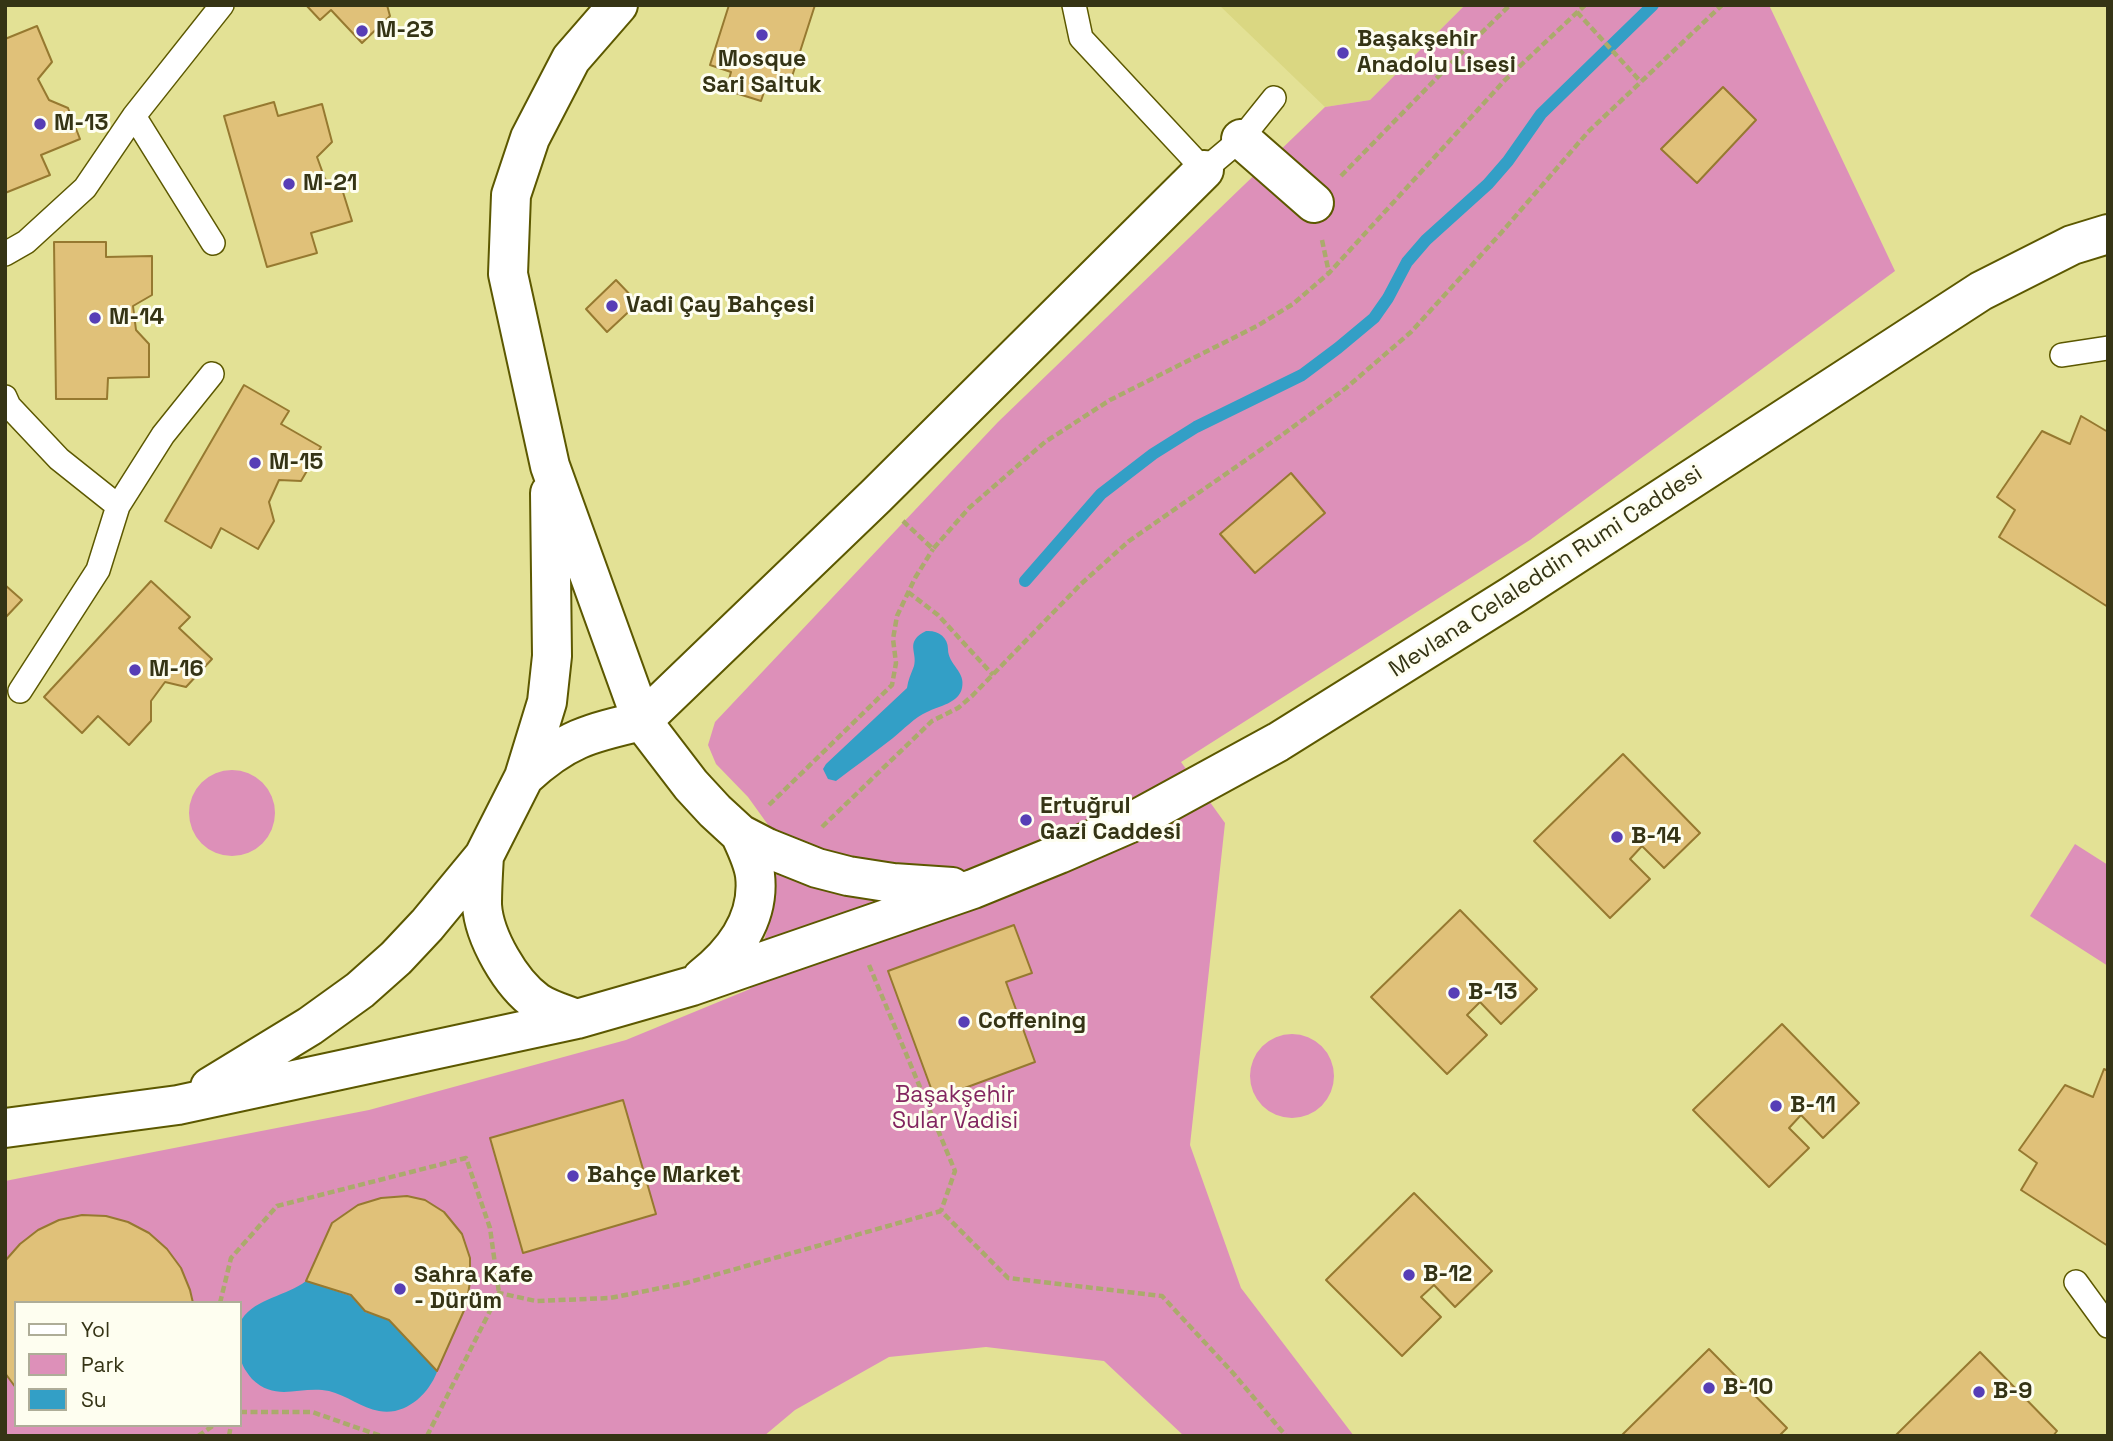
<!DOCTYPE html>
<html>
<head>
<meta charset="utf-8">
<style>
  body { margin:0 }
  #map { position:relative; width:2113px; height:1441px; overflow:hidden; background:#e3e195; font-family:"Space Grotesk",sans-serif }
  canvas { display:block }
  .frame { position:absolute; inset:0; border:7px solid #353415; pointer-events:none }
  .legend { position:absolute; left:14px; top:1301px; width:228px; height:126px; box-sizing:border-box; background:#fefef0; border:2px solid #aead98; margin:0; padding:9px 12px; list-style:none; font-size:21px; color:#353415 }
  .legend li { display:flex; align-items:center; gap:14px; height:35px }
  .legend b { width:35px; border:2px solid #aead98 }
</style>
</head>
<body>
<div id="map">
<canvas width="2113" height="1441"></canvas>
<div class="frame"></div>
<ul class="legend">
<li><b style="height:9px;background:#fff"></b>Yol</li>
<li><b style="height:19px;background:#dd90b9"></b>Park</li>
<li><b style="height:19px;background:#339fc6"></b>Su</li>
</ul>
</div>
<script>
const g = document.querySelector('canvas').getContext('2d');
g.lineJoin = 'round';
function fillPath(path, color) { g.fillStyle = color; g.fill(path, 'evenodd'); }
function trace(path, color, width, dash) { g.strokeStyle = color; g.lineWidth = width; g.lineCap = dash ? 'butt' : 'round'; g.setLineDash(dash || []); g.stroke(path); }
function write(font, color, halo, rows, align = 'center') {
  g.font = font + ' "Space Grotesk",sans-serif'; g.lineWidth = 6; g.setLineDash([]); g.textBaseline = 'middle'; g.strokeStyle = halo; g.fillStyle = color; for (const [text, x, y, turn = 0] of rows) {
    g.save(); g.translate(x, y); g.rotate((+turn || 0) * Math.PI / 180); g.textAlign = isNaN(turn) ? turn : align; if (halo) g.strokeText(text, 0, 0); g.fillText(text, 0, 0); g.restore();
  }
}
fillPath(new Path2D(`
  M1219 5H1465L1370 100 1325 107Z`), '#dad782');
fillPath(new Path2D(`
  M1465 5H1769L1895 271 1530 540 1181 762 1225 823 1190 1145 1241 1288 1354 1436H1184L1104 1361 986 1347 889 1357 795 1410 764 1436H5V1181L369 1110 626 1040 750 989 770 920 775 884 771 829 748 797 716 764 708 745 715 722 998 422 1325 107 1370 100ZM16 1303H240V1425H16Z
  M189 813a43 43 0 1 1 86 0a43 43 0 1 1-86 0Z
  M2075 844 2108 865V966L2030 916Z
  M1250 1076a42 42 0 1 1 84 0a42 42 0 1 1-84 0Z`), '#dd90b9');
fillPath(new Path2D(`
  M926 631C938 630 948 637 948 649 948 665 966 671 962 688 959 703 939 706 927 712 915 717 903 730 893 738 874 753 854 767 836 781L828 779 823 769 826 764 907 688C908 680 911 674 914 666 918 652 904 642 926 631Z
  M306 1281 351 1296 365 1312 390 1320 437 1372C428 1395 405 1416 379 1411 362 1408 346 1395 329 1391 300 1385 277 1403 252 1379 244 1369 240 1363 240 1351 240 1341 237 1327 242 1319 256 1298 287 1296 306 1281Z`), '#339fc6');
trace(new Path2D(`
  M1025 581 1101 494 1153 454 1196 427 1302 375 1338 348 1374 318 1388 298 1407 262 1426 240 1488 184 1508 161 1541 114 1653 5`), '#339fc6', 12);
const building = new Path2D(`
  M306 5H387L390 16 362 43 331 10 320 20Z
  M729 5H815L788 89 767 83 761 101 726 90 731 72 710 65Z
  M37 26 52 62 38 79 49 100 68 108 80 139 41 155 50 175 5 193V39Z
  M1723 87 1756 120 1697 183 1661 149Z
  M274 102 278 116 322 104 332 142 317 157 325 179 342 189 352 221 311 233 317 253 267 267 224 116Z
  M54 242H106V257L152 256V295L133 306 136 330 149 344V377L108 378 107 399H56Z
  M616 280 638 303 607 332 586 309Z
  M244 385 289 411 281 424 321 447 301 481 279 480 269 502 274 521 258 549 221 528 211 548 165 521Z
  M2081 416 2108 432V607L1999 537 2015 510 1997 497 2042 431 2070 444Z
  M1291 473 1325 513 1255 573 1220 534Z
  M151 581 190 617 179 628 212 659 186 687 165 682 151 701V721L129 745 98 716 82 733 44 697Z
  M5 585 22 600 5 618Z
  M1623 754 1700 833 1664 868 1642 846 1630 859 1650 879 1610 918 1534 841Z
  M1460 910 1537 989 1501 1024 1480 1002 1467 1015 1487 1035 1447 1074 1371 997Z
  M1014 925 1032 973 1006 982 1035 1062 935 1099 888 971Z
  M1782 1024 1859 1103 1823 1138 1801 1115 1789 1128 1809 1148 1769 1187 1693 1110Z
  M2104 1069 2108 1071V1246L2021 1190 2037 1163 2019 1150 2065 1085 2093 1097Z
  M623 1100 656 1214 523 1253 490 1138Z
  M1414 1193 1492 1271 1455 1307 1434 1285 1421 1297 1441 1317 1402 1356 1326 1280Z
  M407 1196 425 1200 444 1212 462 1234 470 1258V1282L466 1306 437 1371 389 1320 365 1311 351 1295 306 1281 332 1223 358 1205 381 1198Z
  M82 1215 106 1216 128 1222 149 1233 167 1249 181 1268 190 1290 193 1303H16V1388L5 1373V1261L20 1244 38 1230 59 1220Z
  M1709 1349 1787 1428 1779 1436H1621Z
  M1980 1352 2057 1431 2053 1436H1895Z`);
fillPath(building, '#e0c179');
trace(building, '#967930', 2);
const lane = new Path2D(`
  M1074 5 1081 38 1204 170 1241 139 1274 98
  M134 116 213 243
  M5 254 26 242 85 188 134 116 222 5
  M2062 355 2108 348
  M5 397 9 406 59 459 118 506 98 570 20 691
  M118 506 163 435 212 374
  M2076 1282 2108 1326`);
const street = new Path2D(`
  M1241 139 1314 203
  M642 721 876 496 1204 170`);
const secondary = new Path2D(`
  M618 5 571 59 530 138 511 195 508 274 550 466 642 721 691 785 715 811 740 834 767 848 817 868 848 876 893 883 952 887
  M524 777C565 739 589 733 642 721
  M484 856C483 872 482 889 482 905 484 937 511 984 537 1002 549 1010 564 1014 577 1019
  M702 978C734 953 760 918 755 875 753 861 746 847 740 834
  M210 1087 310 1026 360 990 396 958 427 925 484 856 524 777 547 702 552 656 550 493
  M5 1128 178 1105 577 1019 692 986 973 889 1059 854 1128 824 1278 742 1513 595 1981 291 2072 245 2108 234`);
trace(lane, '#5c5800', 26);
trace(street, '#5c5800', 42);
trace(secondary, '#5c5800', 42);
trace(new Path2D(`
  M1577 12 1641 82
  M1341 176 1470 44 1510 5
  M1322 240 1329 273
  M903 521 933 549 969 508 1045 442 1110 400 1257 326 1293 304 1329 273 1504 81 1585 5
  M908 592 938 615 993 675
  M769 805 892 685 896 663 893 639 897 616 915 578 933 549
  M822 827 932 721 958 708 972 696 1081 584 1129 541 1282 435 1346 388 1411 332 1501 233 1588 132 1722 5
  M869 965 955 1171 941 1211
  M220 1303 231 1258 277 1206 466 1158 490 1228 499 1293
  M240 1412H312L381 1436
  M198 1436 214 1425
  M229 1436 231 1425
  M427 1436 499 1293 536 1301 610 1298 686 1283 941 1211 1008 1278 1162 1296 1233 1373 1286 1436`), '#abaa6c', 4.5, [7, 3.5]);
trace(lane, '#fff', 23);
trace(street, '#fff', 38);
trace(secondary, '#fff', 38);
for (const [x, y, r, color] of [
  [362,31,7,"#573eb6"],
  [762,35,7,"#573eb6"],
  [1343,53,7,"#573eb6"],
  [40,124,7,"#573eb6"],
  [289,184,7,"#573eb6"],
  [612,306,7,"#573eb6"],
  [95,318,7,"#573eb6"],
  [255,463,7,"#573eb6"],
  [135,670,7,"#573eb6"],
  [1026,820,7,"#573eb6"],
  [1617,837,7,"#573eb6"],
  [1454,993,7,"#573eb6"],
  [964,1022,7,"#573eb6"],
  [1776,1106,7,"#573eb6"],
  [573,1176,7,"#573eb6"],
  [1409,1275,7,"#573eb6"],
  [400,1289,7,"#573eb6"],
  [1709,1388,7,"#573eb6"],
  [1979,1392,7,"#573eb6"]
]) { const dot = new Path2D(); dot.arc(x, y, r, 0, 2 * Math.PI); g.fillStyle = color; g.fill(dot); trace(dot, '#fefef0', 2.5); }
write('bold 23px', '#353415', '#fefef0', [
  ["M-23",376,31],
  ["Başakşehir",1357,40],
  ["Anadolu Lisesi",1357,66],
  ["Mosque",762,60,"center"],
  ["Sari Saltuk",762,86,"center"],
  ["M-13",54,124],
  ["M-21",303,184],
  ["Vadi Çay Bahçesi",626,306],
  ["M-14",109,318],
  ["M-15",269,463],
  ["M-16",149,670],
  ["Ertuğrul",1040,807],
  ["Gazi Caddesi",1040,833],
  ["B-14",1631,837],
  ["B-13",1468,993],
  ["Coffening",978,1022],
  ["B-11",1790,1106],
  ["Bahçe Market",587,1176],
  ["B-12",1423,1275],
  ["Sahra Kafe",414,1276],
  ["- Dürüm",414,1302],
  ["B-10",1723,1388],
  ["B-9",1993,1392]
], 'left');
write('23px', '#353415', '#fefef0', [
  ["Mevlana Celaleddin Rumi Caddesi",1546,572,-33]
]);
write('23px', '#82255f', '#fefef0', [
  ["Başakşehir",955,1096],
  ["Sular Vadisi",955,1122]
]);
</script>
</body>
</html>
